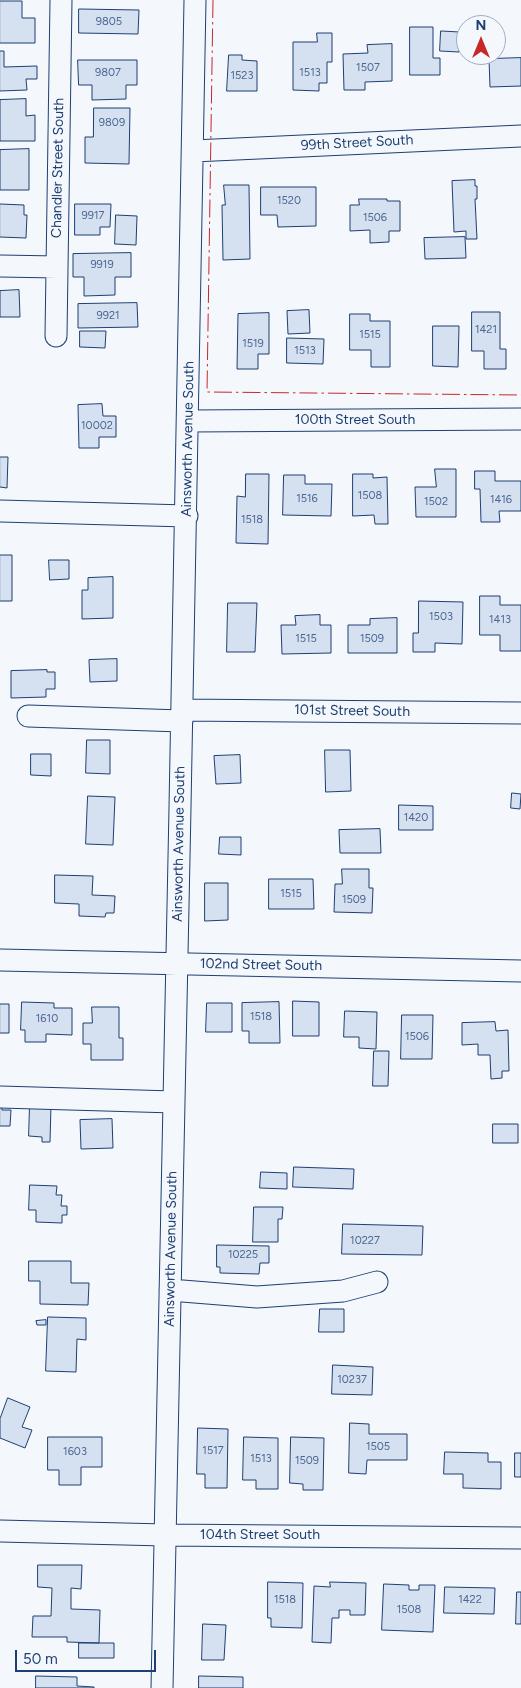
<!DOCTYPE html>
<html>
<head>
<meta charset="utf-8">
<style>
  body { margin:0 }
  #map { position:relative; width:521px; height:1688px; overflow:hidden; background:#f4f7fb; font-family:Figtree,sans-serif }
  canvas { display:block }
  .north { position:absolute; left:456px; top:15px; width:50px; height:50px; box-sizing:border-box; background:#f4f7fb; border:1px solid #9eadc5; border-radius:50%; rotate:0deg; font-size:14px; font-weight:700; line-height:20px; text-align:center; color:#1d3f73 }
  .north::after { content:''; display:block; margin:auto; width:18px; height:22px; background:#c62828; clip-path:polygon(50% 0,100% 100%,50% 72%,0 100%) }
  .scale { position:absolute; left:15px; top:1650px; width:141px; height:22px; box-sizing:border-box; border:2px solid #1d3f73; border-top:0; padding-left:6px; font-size:15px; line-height:18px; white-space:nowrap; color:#1d3f73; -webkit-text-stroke:4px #f4f7fb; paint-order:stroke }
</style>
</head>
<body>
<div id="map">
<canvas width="521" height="1688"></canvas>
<div class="north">N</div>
<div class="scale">50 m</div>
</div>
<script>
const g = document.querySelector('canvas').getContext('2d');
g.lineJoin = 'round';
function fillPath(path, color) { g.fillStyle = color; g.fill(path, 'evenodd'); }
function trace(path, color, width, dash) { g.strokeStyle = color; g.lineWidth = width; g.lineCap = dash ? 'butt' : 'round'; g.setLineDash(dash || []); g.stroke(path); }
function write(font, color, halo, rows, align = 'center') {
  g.font = font + ' Figtree,sans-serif'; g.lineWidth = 4; g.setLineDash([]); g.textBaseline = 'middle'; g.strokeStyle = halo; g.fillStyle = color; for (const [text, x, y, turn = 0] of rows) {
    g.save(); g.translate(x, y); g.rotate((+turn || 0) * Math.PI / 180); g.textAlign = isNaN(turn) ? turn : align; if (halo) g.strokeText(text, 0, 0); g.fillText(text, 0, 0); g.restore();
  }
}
const building = new Path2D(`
  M0 1H22V18H35V43H0Z
  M79 9 139 10 138 34 79 33Z
  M410 27H433V58H440V75H410Z
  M441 31 460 32 459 52 440 51Z
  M317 33H332V62H327V83H319V91L293 90V42H317Z
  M392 44V81L365 82V90H344L343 54 368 53 367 45Z
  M0 51H4V67L37 66V79H26L27 90 0 91Z
  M229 55H242V60L257 61V91H227Z
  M521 58V86L490 87 489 59Z
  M78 60H137V85H126V99L92 100V85H79Z
  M26 99V116L35 115V141H0V100Z
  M94 108H130L129 164 85 163V137H93Z
  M29 149V190H0V150Z
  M475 180V186H477V199H475L477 239H466V231L454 232 452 181Z
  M224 185H249L250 259 223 260 222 205H225Z
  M261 187H316V226L278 227 277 215H261Z
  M359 199H387V201H400V231H389V242L370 243V230L350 231V205H359Z
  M0 204 24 205V215H27L26 238 0 237Z
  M75 204H111L110 227H100V235H75Z
  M116 215 137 216 136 245 115 244Z
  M465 237 466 258 425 259 424 238Z
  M131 253V277H115V295L84 296V277H73V254Z
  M19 290 20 317H0V291Z
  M137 303 138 327 78 328V304Z
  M309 310 310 333 288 334 287 311Z
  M472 312H500V349H506V369H484V351H472Z
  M269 313V354H258V369H237L238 314Z
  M350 314H370V321H390V367H371V350H350Z
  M433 326H459L458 367 433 366Z
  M80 331H106L105 348 80 347Z
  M287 338 324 339 323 364 287 363Z
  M102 404 103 416H116V437H99V448H79L78 405Z
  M0 457H8L7 488 0 487Z
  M435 469H456V517H416L415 487H436Z
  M475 471H495V481H521V511H499L500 522H481L480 489H475Z
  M246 474H269L268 544 236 543 237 496 245 497Z
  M353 474H373V478L387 477 388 524H375L374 515 353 516Z
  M284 475H305V484H332L331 516 283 515Z
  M0 555H12V601H0Z
  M49 560H69V579L50 580Z
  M113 577V618L82 619V590H88V578Z
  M480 596H500V605H521V651H500V635H480Z
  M419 601 463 602 462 644 435 643V652H413V633H418Z
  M228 603H257L255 652H227Z
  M320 615V625H331V653L282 654 281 625H296L295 616Z
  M397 618V653H348V625H370V619Z
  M117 659V681L90 682 89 660Z
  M47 670V672H55V689H46V697L11 698V671Z
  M87 740H110V774L86 773Z
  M325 750H350L351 791 326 792Z
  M31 754H51V776L31 775Z
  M240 755 241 783 216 784 214 756Z
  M512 793 521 794 520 809 511 808Z
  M88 796 115 797 113 845 86 844Z
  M399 805 433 806V830H399Z
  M380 829 381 853H340L339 830Z
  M220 837H241V855L219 854Z
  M342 869H369V888H373L372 913 334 912 335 884H342Z
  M55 875 93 876 92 895 115 896 114 913H106L105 917 79 916V904L55 903Z
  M269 879H313L314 909H269Z
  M205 883H228V920L205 921Z
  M293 1001 319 1002V1036H293Z
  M22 1002 54 1003V1008H72V1035L46 1034V1042H25V1030H21Z
  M279 1002 280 1043H249V1031H242V1003Z
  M207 1003H232V1032H206Z
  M0 1004H9V1033H0Z
  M92 1007H119V1038H123V1060H91V1044H83V1023H92Z
  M345 1011 377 1012 376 1049 359 1048V1037H344Z
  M402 1015H433L432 1059H401Z
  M495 1022 496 1031 508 1030 509 1071H502V1078L491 1079 490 1055H478V1044L462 1045V1023Z
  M374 1051H389L388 1086H373Z
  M0 1103H2V1110H11L10 1126H0Z
  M30 1104 51 1105 50 1142H42V1137L29 1136Z
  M112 1119 113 1148 81 1149 80 1120Z
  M493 1124H518V1143H493Z
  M294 1167 354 1169 353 1189 293 1187Z
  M261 1172 287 1173V1189L260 1188Z
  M30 1185 57 1186 56 1195H62L61 1206H67V1215H62V1223L36 1222V1210H29Z
  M254 1207H283L282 1219H278V1242H253Z
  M343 1224 423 1226 422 1255 342 1254Z
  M217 1245 269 1246V1263H260L259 1274 220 1273V1267H217Z
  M29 1261H71V1283H89L88 1305 40 1304V1281H29Z
  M320 1309H344V1332H319Z
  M48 1317 86 1318V1340L77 1339 76 1372 46 1371Z
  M46 1320V1325H37L36 1321Z
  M333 1365 373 1367 372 1395 332 1394Z
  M8 1398 30 1407 22 1427 32 1430 25 1448 0 1438V1419Z
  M350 1423 369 1424V1434H407V1460H367L366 1474 349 1473Z
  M198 1428 228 1429 227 1488H205V1474H197Z
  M48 1437H102V1467H81V1485H59V1470H48Z
  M244 1437 278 1438V1489H256V1480H243Z
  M291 1437 324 1438 323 1490H303V1484L290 1483Z
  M445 1452 488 1453V1462H501V1489L463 1488V1474H444Z
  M515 1453H521V1477H515Z
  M38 1565H82L81 1589 71 1588V1609L100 1610 99 1643 67 1642V1637H32L33 1616H51L52 1588 38 1587Z
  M268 1582 303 1583 302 1628 271 1627V1618H268Z
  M330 1582 366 1583 365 1615H350V1610H339V1618H332L331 1643 312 1642 314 1586 330 1587Z
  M384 1584 409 1585V1590H419V1585H435L433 1632 382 1630Z
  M445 1587 495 1588 494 1614 444 1613Z
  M517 1592H521V1624H516Z
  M203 1624 226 1625 224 1660H202Z
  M79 1643H114V1658H79Z
  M36 1676 77 1677V1686L94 1687V1688H36Z
  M199 1676 243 1677V1688H199Z`);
fillPath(building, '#d5e0f0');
trace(building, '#1d3f73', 1);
const minor = new Path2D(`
  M193 151 521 136
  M0 266 57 267
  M56 336 61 0
  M189 421 521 419
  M0 511 187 516
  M182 710 521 713
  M28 716 182 721
  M0 960 521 971
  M0 1097 174 1102
  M170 1290 257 1297 343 1291 377 1282
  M0 1531 165 1535 521 1538
  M162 1688C172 1125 187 563 195 0`);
trace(minor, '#1d3f73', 23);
trace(minor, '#f4f7fb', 21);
trace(new Path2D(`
  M213 0 207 392 521 395`), '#c62828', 1, [18, 4, 2.5, 4]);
write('11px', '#4b6792', null, [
  ["9805",109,22],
  ["1507",368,68],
  ["9807",108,73],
  ["1513",310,73],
  ["1523",242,76],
  ["9809",112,123],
  ["1520",289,201],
  ["9917",93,216],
  ["1506",375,218],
  ["9919",102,265],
  ["9921",108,316],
  ["1421",486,330],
  ["1515",370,335],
  ["1519",253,344],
  ["1513",305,351],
  ["10002",97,426],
  ["1508",370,496],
  ["1516",307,499],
  ["1416",501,500],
  ["1502",436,502],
  ["1518",252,520],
  ["1503",441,617],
  ["1413",500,620],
  ["1515",306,639],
  ["1509",372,639],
  ["1420",416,818],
  ["1515",291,894],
  ["1509",354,900],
  ["1518",261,1017],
  ["1610",47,1019],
  ["1506",417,1037],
  ["10227",365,1241],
  ["10225",243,1255],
  ["10237",352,1380],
  ["1505",378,1447],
  ["1517",213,1451],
  ["1603",75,1452],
  ["1513",261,1459],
  ["1509",307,1461],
  ["1518",285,1600],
  ["1422",470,1600],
  ["1508",409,1610]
]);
write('14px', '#1d3f73', '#f4f7fb', [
  ["99th Street South",357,143,-3],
  ["Chandler Street South",58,168,-89],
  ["100th Street South",355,420],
  ["Ainsworth Avenue South",188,439,-89],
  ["101st Street South",352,711,1],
  ["Ainsworth Avenue South",179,844,-89],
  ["102nd Street South",261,965,1],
  ["Ainsworth Avenue South",171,1249,-89],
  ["104th Street South",260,1535]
]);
</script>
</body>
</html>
